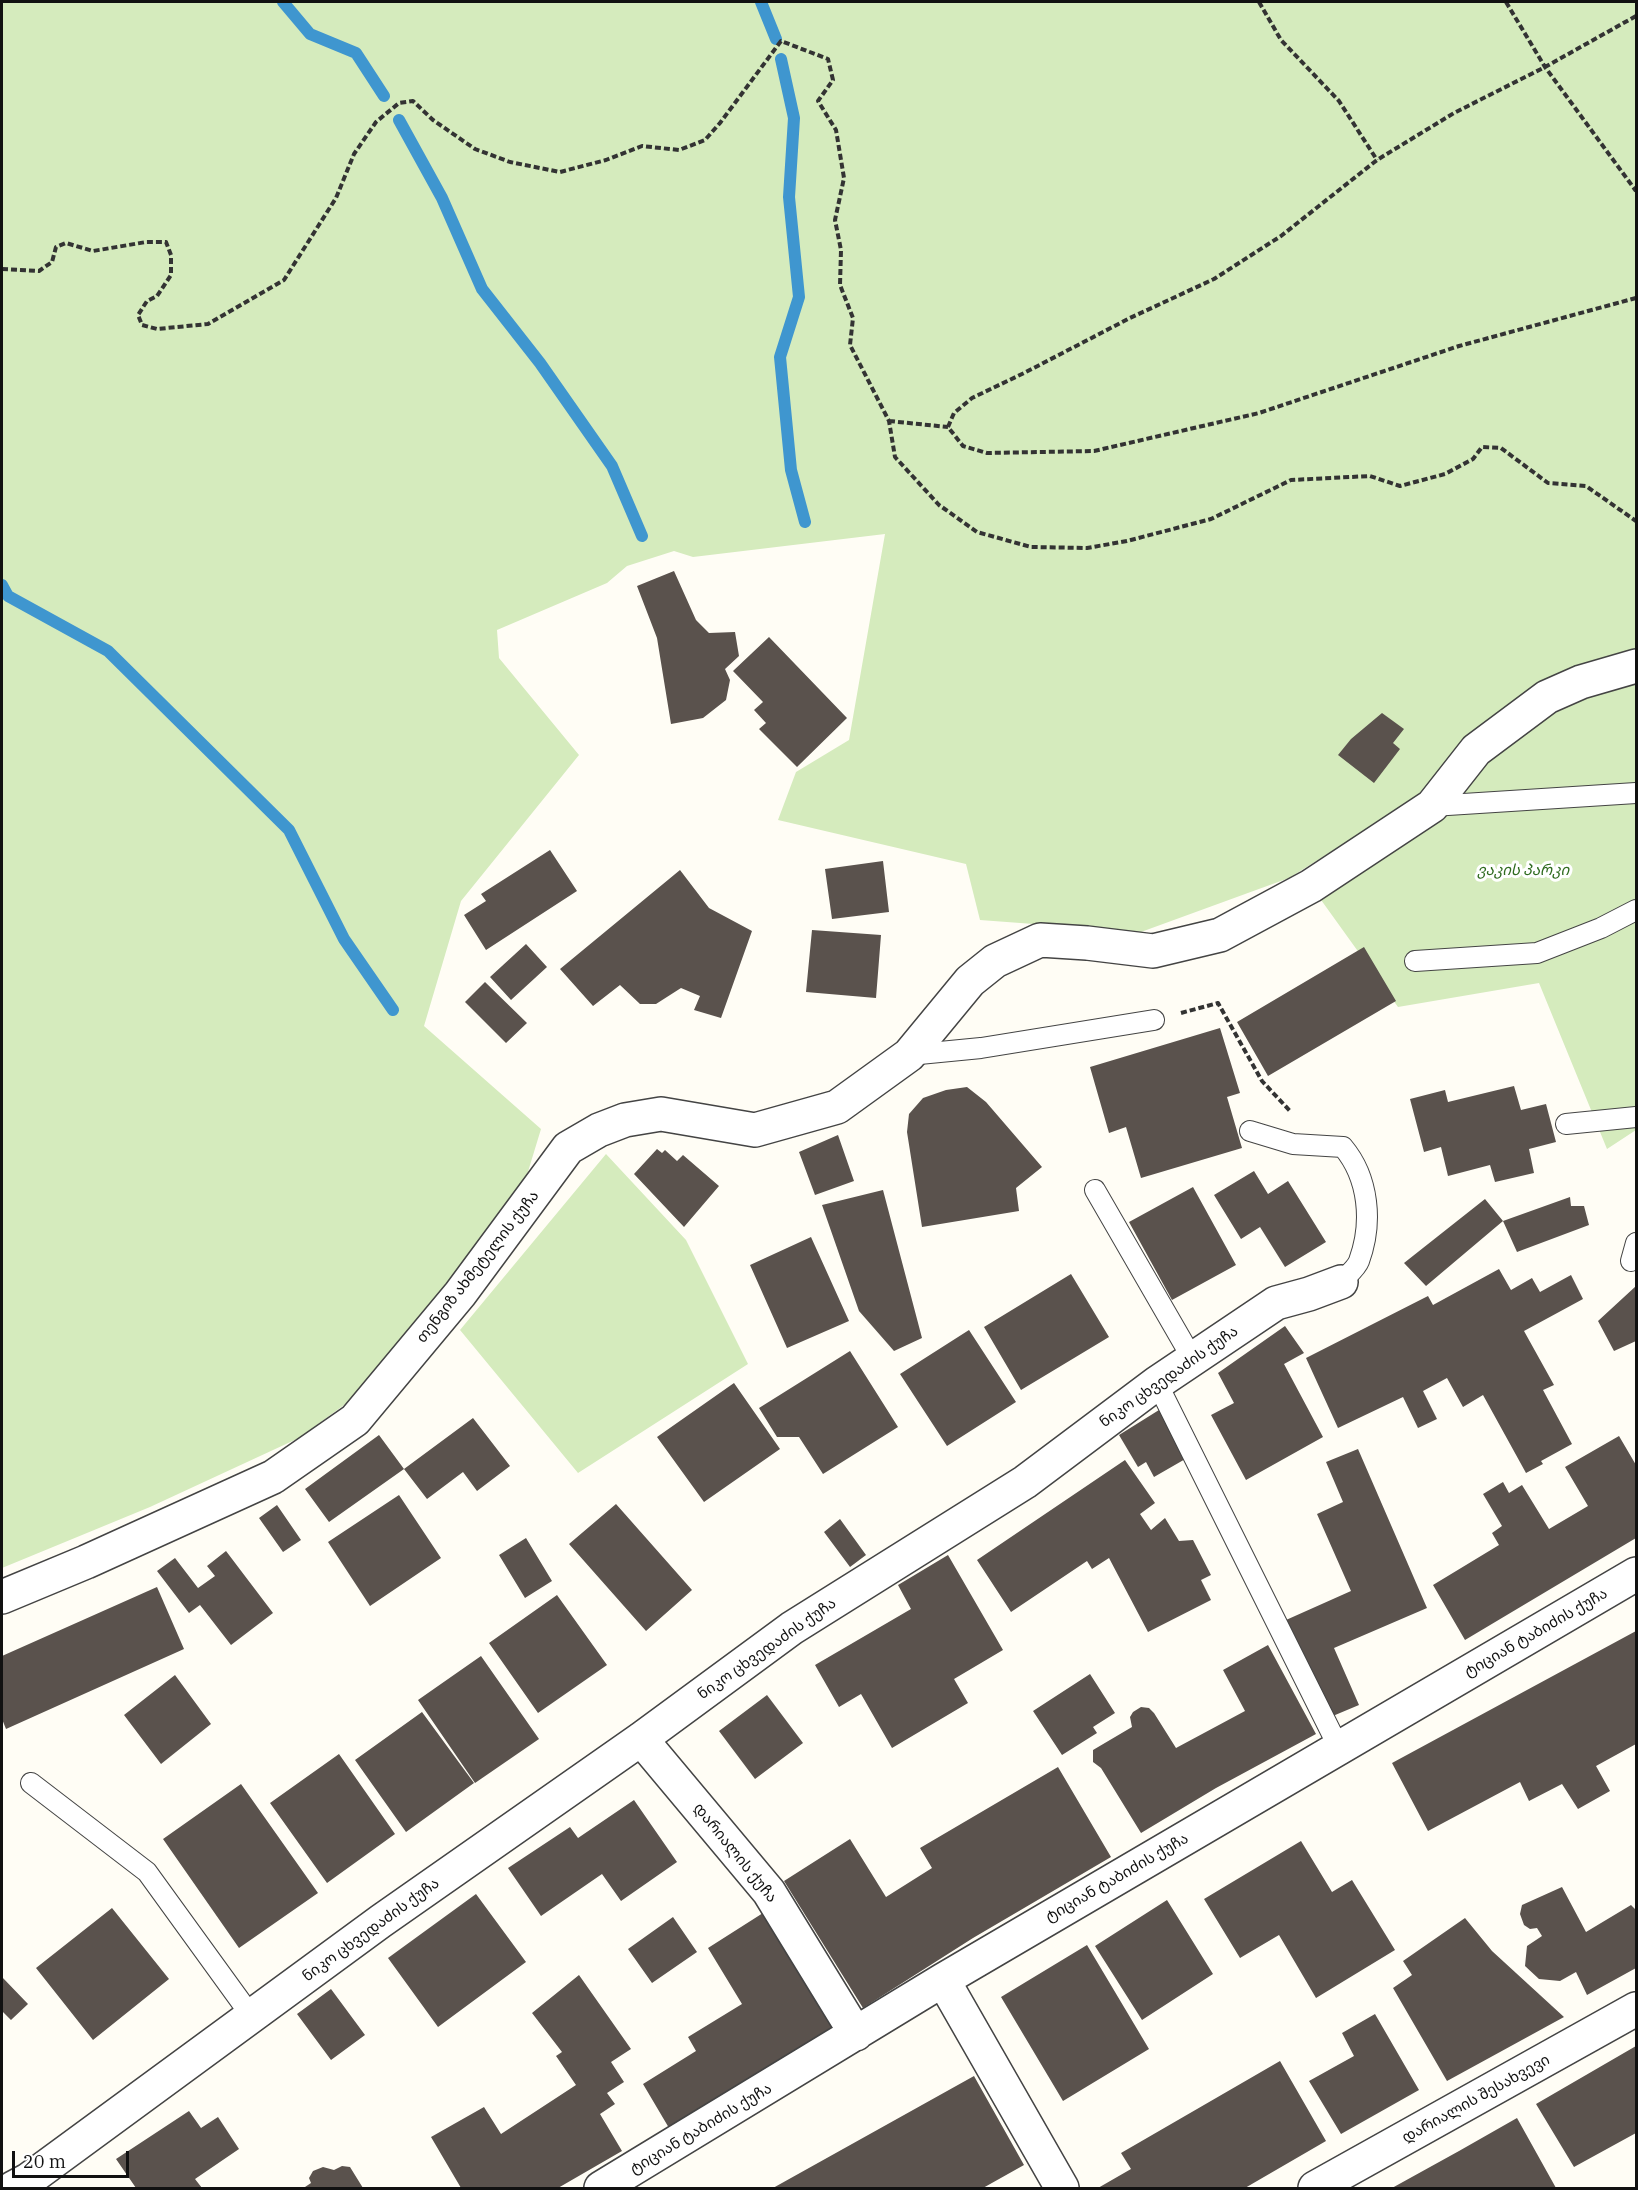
<!DOCTYPE html>
<html>
<head>
<meta charset="utf-8">
<style>
  body { margin:0 }
  #map { position:relative; width:1638px; height:2190px; overflow:hidden; background:#fffdf5; font-family:"IBM Plex Serif",serif }
  canvas { display:block }
  .frame { position:absolute; inset:0; border:3px solid #111; pointer-events:none }
  .scale { position:absolute; left:12px; top:2151px; width:117px; height:27px; box-sizing:border-box; border:3px solid #111; border-top:0; padding-left:8px; font-size:18px; line-height:21px; white-space:nowrap; color:#111; -webkit-text-stroke:4px #fff; paint-order:stroke }
</style>
</head>
<body>
<div id="map">
<canvas width="1638" height="2190"></canvas>
<div class="frame"></div>
<div class="scale">20 m</div>
</div>
<script>
const g = document.querySelector('canvas').getContext('2d');
g.lineJoin = 'round';
function fillPath(path, color) { g.fillStyle = color; g.fill(path, 'evenodd'); }
function trace(path, color, width, dash) { g.strokeStyle = color; g.lineWidth = width; g.lineCap = dash ? 'butt' : 'round'; g.setLineDash(dash || []); g.stroke(path); }
function write(font, color, halo, rows, align = 'center') {
  g.font = font + ' "IBM Plex Serif","Noto Sans Georgian",serif'; g.lineWidth = 6; g.setLineDash([]); g.textBaseline = 'middle'; g.strokeStyle = halo; g.fillStyle = color; for (const [text, x, y, turn = 0] of rows) {
    g.save(); g.translate(x, y); g.rotate((+turn || 0) * Math.PI / 180); g.textAlign = isNaN(turn) ? turn : align; if (halo) g.strokeText(text, 0, 0); g.fillText(text, 0, 0); g.restore();
  }
}
fillPath(new Path2D(`
  M2 2H1636V1130L1607 1149 1539 983 1398 1007 1311 886 1417 798 1289 878 1141 932 980 920 966 864 778 820 796 772 849 740 885 534 693 557 674 551 627 566 607 583 497 630 499 658 579 755 461 901 424 1026 541 1129 527 1175 430 1305 359 1394 299 1438 150 1507 2 1568Z
  M606 1154 686 1240 748 1364 578 1473 460 1330Z`), '#d5ebbd');
trace(new Path2D(`
  M283 2 310 34 356 53 384 96
  M761 2 776 39
  M781 59 794 118 789 197 799 297 780 357 791 470 805 522
  M399 120 442 198 482 289 540 363 612 466 642 536
  M2 585 8 596 108 651 289 830 344 939 393 1010`), '#3f96cf', 12);
fillPath(new Path2D(`
  M674 571 696 620 709 633 735 632 739 656 725 669 730 680 726 700 703 718 671 724 657 638 637 586Z
  M769 637 847 718 797 767 759 729 766 723 754 710 763 702 733 671Z
  M1382 713 1404 729 1393 743 1400 749 1374 783 1338 755 1351 739Z
  M550 850 577 891 486 950 464 915 486 901 481 894Z
  M883 861 889 912 832 919 825 869Z
  M680 870 709 908 752 931 721 1018 694 1010 700 996 681 988 656 1004H640L620 985 593 1006 560 969Z
  M812 930 881 935 876 998 806 992Z
  M526 944 547 967 511 1000 490 977Z
  M1364 947 1396 1001 1268 1076 1237 1022Z
  M485 982 527 1023 506 1043 465 1002Z
  M1220 1028 1240 1093 1227 1097 1242 1148 1141 1178 1126 1127 1109 1133 1090 1067Z
  M1514 1086 1521 1110 1546 1104 1556 1142 1529 1149 1534 1173 1495 1182 1490 1165 1448 1176 1441 1147 1424 1152 1410 1099 1445 1090 1448 1102Z
  M967 1087 986 1102 1042 1167 1016 1188 1019 1211 922 1227 907 1132 909 1114 923 1098 946 1090Z
  M838 1135 854 1181 815 1195 799 1152Z
  M657 1149 662 1153 665 1150 677 1161 683 1155 719 1186 684 1227 634 1174Z
  M1254 1171 1268 1194 1288 1181 1326 1242 1285 1267 1260 1227 1241 1239 1214 1195Z
  M1193 1187 1236 1265 1172 1300 1129 1222Z
  M883 1190 922 1338 894 1351 859 1311 822 1205Z
  M1570 1197 1571 1206H1584L1589 1225 1517 1252 1503 1221Z
  M1485 1199 1503 1221 1426 1286 1404 1263Z
  M811 1237 849 1321 787 1348 750 1265Z
  M1499 1269 1511 1290 1532 1278 1540 1292 1571 1275 1583 1299 1524 1331 1554 1385 1543 1390 1572 1444 1541 1461 1543 1464 1526 1473 1483 1395 1463 1407 1447 1378 1423 1391 1437 1419 1418 1428 1403 1397 1338 1428 1306 1358 1428 1296 1433 1305Z
  M1071 1274 1109 1337 1021 1390 984 1327Z
  M1636 1286V1341L1614 1351 1598 1321Z
  M1285 1326 1304 1353 1284 1364 1323 1437 1246 1480 1211 1415 1234 1403 1218 1373Z
  M969 1330 1016 1402 947 1446 900 1374Z
  M850 1351 898 1427 823 1474 799 1437H777L759 1408Z
  M734 1383 780 1449 704 1502 657 1437Z
  M1159 1410 1187 1458 1154 1477 1146 1462 1138 1467 1119 1435Z
  M473 1418 510 1466 477 1491 463 1472 427 1499 404 1469Z
  M379 1435 404 1469 329 1522 305 1489Z
  M1619 1436 1636 1465V1538L1465 1640 1433 1585 1499 1545 1492 1533 1502 1526 1483 1494 1503 1482 1509 1493 1522 1485 1549 1529 1588 1506 1565 1467Z
  M1358 1449 1427 1608 1334 1648 1359 1705 1328 1718 1286 1620 1351 1591 1317 1514 1343 1502 1326 1462Z
  M1125 1460 1155 1503 1140 1514 1151 1530 1165 1518 1179 1541 1193 1540 1211 1575 1201 1580 1211 1600 1148 1632 1109 1558 1092 1569 1087 1561 1011 1612 977 1560Z
  M399 1495 441 1558 370 1606 328 1542Z
  M616 1504 692 1590 646 1631 569 1544Z
  M277 1505 301 1540 283 1552 259 1518Z
  M840 1519 866 1555 850 1567 824 1532Z
  M526 1538 552 1581 525 1598 499 1555Z
  M226 1551 273 1613 231 1645 200 1605 189 1613 157 1571 175 1558 198 1588 215 1576 207 1566Z
  M948 1555 1003 1650 954 1679 968 1703 892 1748 861 1694 839 1707 815 1665 911 1609 898 1585Z
  M157 1587 184 1649 6 1729 2 1719V1656Z
  M557 1595 607 1665 538 1713 489 1643Z
  M1636 1631V1744L1596 1766 1610 1791 1578 1809 1562 1784 1529 1801 1520 1782 1428 1831 1392 1763Z
  M1268 1645 1316 1734 1216 1788 1141 1833 1101 1768 1093 1762V1750L1132 1727 1130 1717 1133 1712 1141 1707 1149 1708 1154 1713 1176 1748 1245 1711 1223 1670Z
  M481 1656 539 1739 475 1783 418 1700Z
  M1090 1674 1115 1713 1093 1727 1097 1733 1062 1755 1033 1711Z
  M175 1675 211 1724 161 1764 124 1715Z
  M767 1695 803 1743 755 1779 719 1731Z
  M422 1712 474 1783 406 1832 355 1760Z
  M339 1754 395 1834 327 1883 270 1803Z
  M1058 1767 1111 1857 973 1938 863 2008 784 1881 850 1839 886 1897 932 1868 920 1848Z
  M241 1784 318 1893 239 1948 163 1839Z
  M634 1800 677 1862 621 1901 602 1874 541 1916 508 1868 570 1827 578 1838Z
  M1301 1841 1332 1892 1352 1880 1395 1950 1316 1998 1279 1935 1240 1958 1204 1899Z
  M1562 1887 1586 1932 1631 1905 1636 1910V1968L1587 1995 1576 1972 1560 1981 1539 1979 1525 1966 1527 1946 1542 1936 1537 1928 1530 1929 1524 1925 1520 1914 1522 1905Z
  M476 1894 526 1962 438 2027 388 1958Z
  M1167 1900 1213 1974 1142 2020 1095 1946Z
  M112 1908 169 1979 93 2040 36 1968Z
  M763 1913 834 2026 669 2128 643 2084 696 2051 688 2037 742 2004 708 1948Z
  M673 1917 697 1952 652 1983 628 1949Z
  M1465 1918 1492 1951 1564 2017 1447 2081 1393 1988 1412 1975 1403 1961Z
  M1087 1945 1149 2049 1063 2101 1001 1997Z
  M579 1975 631 2049 611 2062 624 2082 607 2093 615 2104 600 2114 622 2151 558 2188H461L431 2137 484 2107 501 2134 576 2085 556 2056 562 2052 532 2013Z
  M2 1977 28 2004 11 2020 2 2011Z
  M331 1989 365 2035 331 2060 297 2014Z
  M1375 2014 1419 2090 1341 2134 1309 2081 1354 2056 1342 2033Z
  M1636 2046V2133L1574 2167 1536 2104Z
  M1280 2061 1326 2141 1245 2188H1098L1131 2169 1121 2153Z
  M974 2076 1024 2165 983 2188H773Z
  M189 2111 201 2128 218 2117 239 2149 195 2179 202 2188H136L116 2159Z
  M1517 2118 1556 2188H1392L1459 2151Z
  M342 2166 350 2167 363 2188H305V2187L311 2183 309 2178 313 2171 323 2167 334 2170Z`), '#5a524d');
const lane = new Path2D(`
  M1432 806 1636 793
  M1415 961 1537 953 1601 928 1636 910
  M909 1055 981 1048 1154 1020
  M1566 1124 1636 1117
  M1250 1131 1293 1144 1343 1147C1369 1178 1373 1223 1359 1261 1356 1269 1346 1276 1341 1282
  M1095 1190 1192 1358
  M1631 1261 1636 1243
  M1157 1383 1339 1748
  M31 1783 147 1872 252 2017`);
const street = new Path2D(`
  M2 1597 86 1562 273 1477 355 1420 460 1294 568 1148 599 1130 625 1120 661 1114 755 1130 837 1107 909 1055 970 981 995 961 1040 940 1087 943 1153 951 1220 935 1311 886 1432 806 1476 750 1547 697 1581 682 1636 666
  M641 1739 769 1892 856 2034
  M943 1980 1062 2188
  M13 2188 28 2180 381 1921 641 1739 792 1628 1025 1482 1157 1383 1276 1303 1309 1294 1341 1282
  M601 2188 943 1980 1636 1574
  M1315 2188 1636 2009`);
trace(lane, '#444', 22);
trace(street, '#444', 36);
trace(new Path2D(`
  M1259 2 1281 40 1339 101 1377 160
  M1506 2 1545 67 1636 191
  M1636 16 1545 67 1454 113 1377 160 1281 236 1214 279 1130 318 1024 373 972 398 954 413 948 427 963 446 987 453 1094 451 1259 413 1459 346 1636 298
  M2 269 39 271 52 262 56 247 66 243 93 251 146 242H166L171 255V275L157 296 147 301 138 315 142 325 157 329 208 324 284 280 336 198 354 154 376 122 399 103 413 101 433 120 475 149 510 162 560 172 606 160 642 146 679 150 705 140 720 123 781 41 828 59 833 80 818 101 836 130 844 178 835 220 841 250 840 285 853 318 850 345 889 421 895 457 939 505 977 532 1031 547 1087 548 1127 541 1211 519 1291 480 1370 476 1400 486 1445 474 1473 459 1482 447 1501 448 1548 483 1586 486 1636 521
  M889 421 948 427
  M1181 1013 1218 1003 1262 1081 1290 1111`), '#333', 4, [6, 3]);
trace(lane, '#fff', 20);
trace(street, '#fff', 33);
write('italic 15px', '#2f6b1f', '#fff', [
  ["ვაკის პარკი",1523,871]
]);
write('15px', '#111', '#fff', [
  ["თენგიზ ახმეტელის ქუჩა",478,1267,-52],
  ["ნიკო ცხვედაძის ქუჩა",1169,1377,-35],
  ["ტიციან ტაბიძის ქუჩა",1536,1633,-30],
  ["ნიკო ცხვედაძის ქუჩა",767,1649,-35],
  ["დარიალის ქუჩა",735,1853,51],
  ["ტიციან ტაბიძის ქუჩა",1117,1878,-30],
  ["ნიკო ცხვედაძის ქუჩა",371,1930,-36],
  ["დარიალის შესახვევი",1476,2099,-29],
  ["ტიციან ტაბიძის ქუჩა",701,2129,-31]
]);
</script>
</body>
</html>
